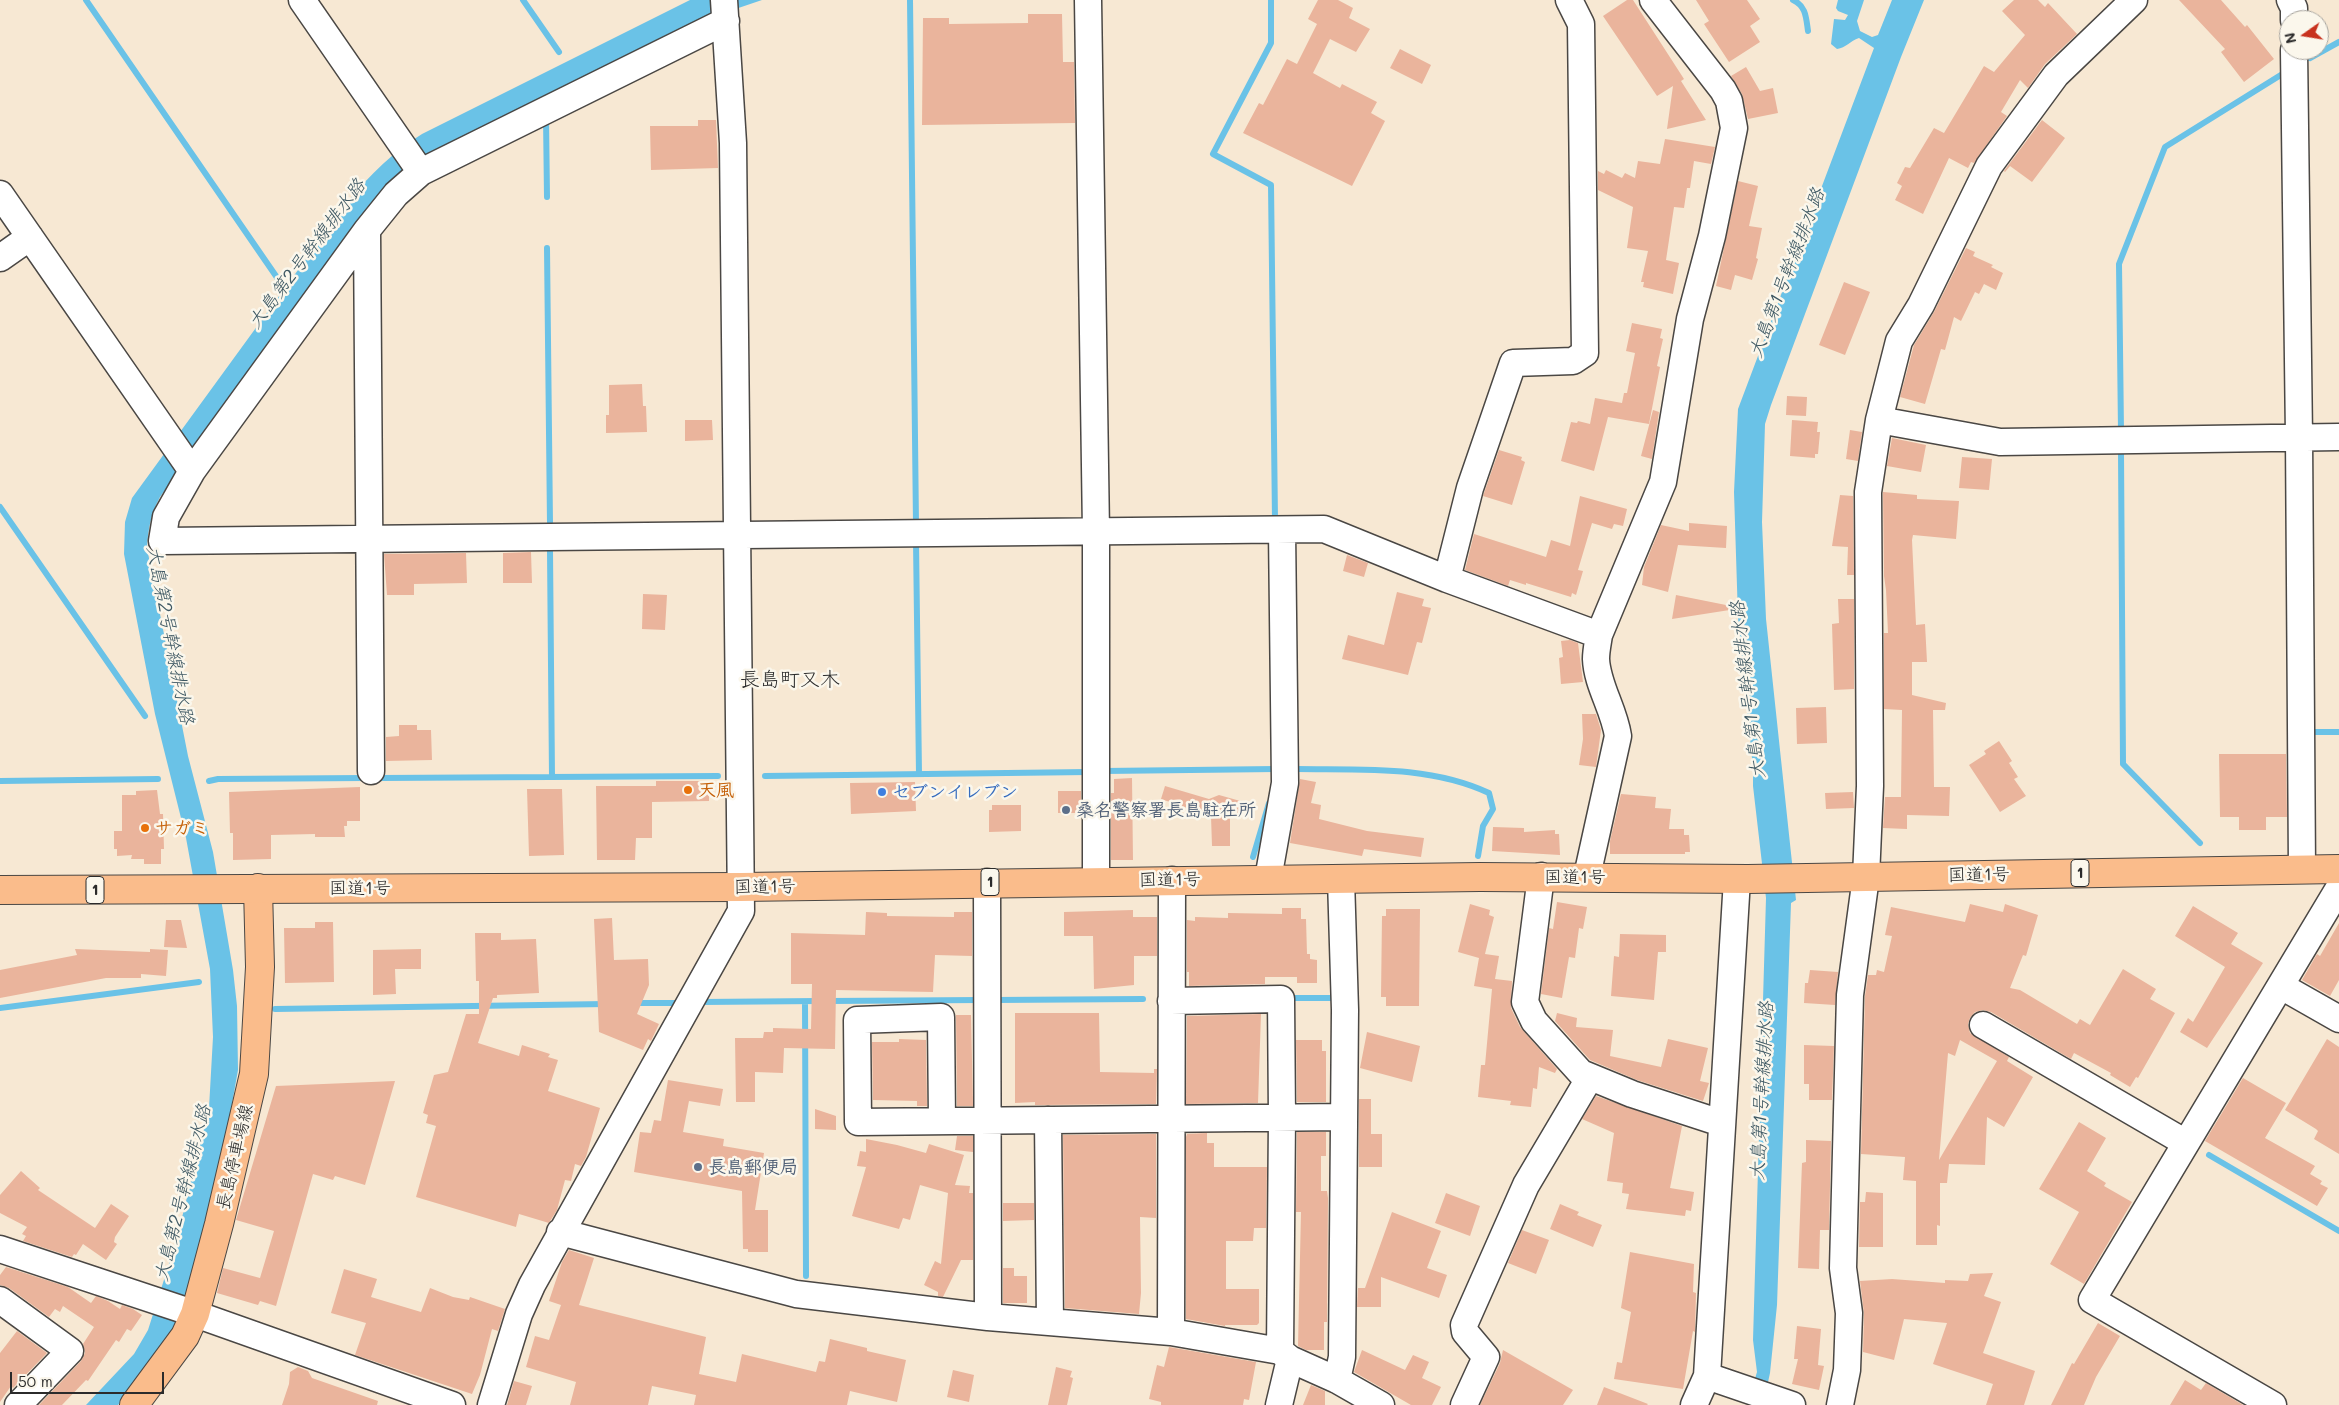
<!DOCTYPE html>
<html>
<head>
<meta charset="utf-8">
<style>
  body { margin:0 }
  #map { position:relative; width:2339px; height:1405px; overflow:hidden; background:#f7e8d3; font-family:Mali,sans-serif }
  canvas { display:block }
  .north { position:absolute; left:2279px; top:10px; width:50px; height:50px; box-sizing:border-box; background:#fbf7ec; border:1px solid #a8a59f; border-radius:50%; rotate:257deg; font-size:14px; font-weight:700; line-height:20px; text-align:center; color:#2b2b2b }
  .north::after { content:''; display:block; margin:auto; width:18px; height:22px; background:#c8321e; clip-path:polygon(50% 0,100% 100%,50% 72%,0 100%) }
  .scale { position:absolute; left:10px; top:1372px; width:154px; height:22px; box-sizing:border-box; border:2px solid #2b2b2b; border-top:0; padding-left:6px; font-size:15px; line-height:18px; white-space:nowrap; color:#2b2b2b; -webkit-text-stroke:4px #fbf7ec; paint-order:stroke }
</style>
</head>
<body>
<div id="map">
<canvas width="2339" height="1405"></canvas>
<div class="north">N</div>
<div class="scale">50 m</div>
</div>
<script>
const g = document.querySelector('canvas').getContext('2d');
g.lineJoin = 'round';
function fillPath(path, color) { g.fillStyle = color; g.fill(path, 'evenodd'); }
function trace(path, color, width, dash) { g.strokeStyle = color; g.lineWidth = width; g.lineCap = dash ? 'butt' : 'round'; g.setLineDash(dash || []); g.stroke(path); }
function write(font, color, halo, rows, align = 'center') {
  g.font = font + ' Mali,"Klee One",sans-serif'; g.lineWidth = 5; g.setLineDash([]); g.textBaseline = 'middle'; g.strokeStyle = halo; g.fillStyle = color; for (const [text, x, y, turn = 0] of rows) {
    g.save(); g.translate(x, y); g.rotate((+turn || 0) * Math.PI / 180); g.textAlign = isNaN(turn) ? turn : align; if (halo) g.strokeText(text, 0, 0); g.fillText(text, 0, 0); g.restore();
  }
}
fillPath(new Path2D(`
  M690 0H762L706 19 430 155 212 424 160 497C151 514 148 529 147 548L188 756 213 852 233 970 237 1006 238 1070 224 1149 199 1254 177 1320 169 1342 156 1361 118 1405H86L134 1354 148 1330 176 1242 209 1108 213 1037 210 969 186 838 155 714 124 554 125 522 132 498 349 200C371 174 393 152 422 134Z
  M1838 0H1864L1857 21 1860 31 1872 37 1878 35 1892 0H1924L1901 57 1771 405 1765 424 1762 522 1766 619 1796 900 1791 903 1777 1305 1770 1373 1763 1405H1747L1757 1372 1753 1340 1766 898 1753 786V768L1738 618 1734 492 1738 409 1874 48 1859 38C1850 41 1846 48 1837 49L1831 44 1834 19 1845 20 1848 15 1838 11 1836 8Z`), '#6ac2e7');
trace(new Path2D(`
  M86 0 278 279
  M523 0 559 52
  M910 0 916 524
  M1271 0V43L1213 154 1271 185 1275 520
  M1793 0C1806 6 1806 17 1808 31
  M2310 58 2339 42
  M546 117 547 197
  M547 248 550 524
  M2121 431 2119 264 2165 147 2284 73
  M2121 453 2123 764 2200 843
  M0 507 145 716
  M916 541 919 774
  M550 551 552 777
  M2314 732H2339
  M1296 769C1361 770 1429 765 1489 793L1493 809 1483 826 1478 856
  M1104 771 1276 769
  M765 776 1088 772
  M381 778 718 776
  M0 781 158 779
  M209 781 218 779 364 778
  M1253 857 1269 803
  M1293 998H1333
  M995 1000 1143 999
  M829 1001 981 1000
  M701 1002 819 1001
  M805 1002 806 1276
  M633 1003H677
  M0 1008 199 982
  M275 1009 606 1004
  M2209 1155 2339 1231`), '#6ac2e7', 6);
fillPath(new Path2D(`
  M1318 0H1338L1353 8 1349 18 1370 29 1356 52 1330 39 1313 73 1340 88 1342 84 1377 102 1371 113 1385 121 1352 186 1243 133 1259 103 1263 105 1287 59 1297 64 1317 24 1308 19Z
  M1627 0H1633L1684 79 1681 81 1706 120 1667 129 1673 86 1657 96 1603 16Z
  M1696 0H1747L1760 19 1750 26 1760 42 1729 62 1704 24 1709 21Z
  M2014 0H2038L2045 7 2048 3 2077 34 2045 64 2028 88 2020 80 2001 112 2007 116 1974 163 1971 162 1968 168 1949 158 1923 214 1895 200 1902 186 1897 183 1905 167 1910 168 1934 128 1944 133 1984 66 1994 72 2025 35 2002 11Z
  M2179 0H2221L2245 27 2247 25 2274 59 2244 82 2221 52 2225 49Z
  M1028 14H1062L1063 62H1074L1075 123 922 125 923 18H949V24L1028 23Z
  M1400 49 1431 65 1422 84 1390 68Z
  M1746 67 1760 91 1773 88 1778 113 1748 119 1742 94 1731 76Z
  M698 120H716L718 168 651 170 650 126H698Z
  M2042 120 2065 138 2032 182 2010 166 2005 172 2004 171Z
  M1665 139 1715 147 1711 164 1694 161 1690 188H1687L1684 208 1674 207 1666 260 1679 263 1673 294 1643 287 1644 282H1641L1648 251 1627 248 1633 207 1598 190V171L1604 174 1606 170 1622 178 1625 173 1635 178 1638 161 1660 164Z
  M1738 181 1758 186 1749 226 1762 228 1756 258 1758 259 1752 280 1735 275 1731 290 1716 286Z
  M1966 248 1975 252 1973 256 1993 265 1991 267 2003 273 1996 290 1984 284 1979 294 1975 292 1961 321 1954 317 1945 350 1941 349 1925 404 1900 397 1914 345 1934 312Z
  M1844 282 1870 292 1845 355 1819 345Z
  M1632 323 1662 329 1660 338 1663 339 1657 366 1660 367 1649 424 1608 417 1594 471 1561 461 1571 422 1577 423 1578 421 1590 424 1595 398 1622 403 1624 393H1627L1635 353 1626 351Z
  M642 384 643 406H646L647 432 606 433V415H609V385Z
  M1787 396 1807 397 1806 416 1786 415Z
  M1653 410 1659 412 1652 459 1641 456Z
  M685 420H712L713 440 685 441Z
  M1792 420 1818 422 1817 432H1820L1818 454H1815V458L1790 456Z
  M1850 430 1862 432 1858 461 1846 459Z
  M1892 438 1926 445 1921 472 1887 466Z
  M1499 450 1522 457 1521 460 1525 462 1512 505 1483 496Z
  M1962 457 1992 459 1989 490 1959 488Z
  M1883 492 1917 495V499L1959 501 1956 539 1913 535 1912 540 1916 625 1925 624 1927 662H1912V695L1946 703 1945 710H1933L1934 787H1950L1949 816 1907 815V829L1883 828 1885 797H1901L1902 710 1884 709V633H1888L1886 590 1884 576Z
  M1840 495 1853 496 1854 575H1847L1848 547 1832 546Z
  M1580 496 1627 509 1623 526 1614 524 1612 529 1592 523 1578 570 1583 571 1576 595 1572 593 1571 597 1526 583V585L1510 580 1508 586 1465 570 1474 534 1546 557 1551 540 1570 546Z
  M1689 523 1727 526 1726 548 1678 545 1668 592 1642 585 1644 567 1661 525 1689 531Z
  M531 552 532 583H503V553Z
  M466 553 467 583 414 584V595H387L384 554Z
  M1347 555 1368 563 1364 577 1343 571Z
  M1397 592 1424 599 1422 606 1431 608 1422 643 1417 642 1408 675 1342 659 1348 635 1384 645Z
  M643 594 667 595 665 630 642 629Z
  M1676 595 1736 607V609L1672 619Z
  M1838 599H1854V689L1834 690 1832 624 1839 623Z
  M1570 640 1578 643 1583 682 1561 684 1559 658 1563 657 1561 641Z
  M1826 707 1827 743 1797 744 1796 708Z
  M1582 714H1596L1601 730 1596 767 1579 765 1583 739Z
  M399 725H417V730H431L432 760 386 761V737L399 736Z
  M1999 741 2012 761 2009 763 2018 777 2014 779 2026 796 2000 812 1969 765 1986 754 1984 751Z
  M2219 754H2286L2287 817H2266V830H2239V817H2220Z
  M1132 778 1133 860H1111V793H1114V779Z
  M1300 779 1316 782 1311 803 1321 805 1319 819 1367 831 1424 838 1421 857 1364 849 1362 856 1290 843Z
  M656 781H709V801L652 802V838H636L635 860H597L596 786H656Z
  M915 782 916 811 851 814 850 783Z
  M1165 786 1209 799 1219 795 1258 806 1230 816V846H1212L1211 816 1161 799Z
  M360 787V821H347V826H344L345 837H315V834L271 835V859L233 860V833H230L229 792Z
  M527 789H562L564 855 529 856Z
  M157 790 160 814H163L164 849H161V864H144V859H131L132 855 117 856V849H114V831H122V795H136V791Z
  M1058 791H1081V813H1058Z
  M1853 792 1854 808 1826 809 1825 793Z
  M1621 794 1656 797 1655 808 1671 809 1669 829H1684V835H1689L1690 852H1685V854H1610V841Z
  M992 805H1021V831L989 832V810H992Z
  M1493 827 1524 828V832L1555 830V834H1559L1560 855 1492 851Z
  M1557 902 1587 907 1583 929 1579 928 1575 958 1569 957 1562 998 1541 994 1549 928 1553 929Z
  M1470 904 1490 910 1489 915 1494 917 1485 954 1499 956 1495 979 1512 981 1511 1008 1520 1027 1557 1069 1555 1073 1539 1067 1537 1089 1533 1088 1531 1107 1510 1105 1511 1101 1478 1097 1481 1065H1485L1492 989 1474 986 1479 958 1458 952Z
  M1970 904 2003 912 2005 904 2038 915 2026 956 2023 955 2010 988 2020 990 2077 1024 2080 1019 2090 1025 2123 969 2156 989 2150 999 2175 1013 2138 1078 2136 1077 2130 1087 2110 1075 2111 1073 2074 1053 2071 1059 1991 1012 1983 1010 1975 1012 1970 1018 1968 1024 1970 1033 2009 1057 2007 1061 2033 1077 2004 1127 1987 1117 1985 1165 1949 1164 1947 1183H1940V1226L1937 1225V1245H1916V1181L1903 1180 1905 1157 1861 1154 1865 996 1868 975H1876L1877 970 1884 972 1892 936 1885 935 1891 907 1965 922ZM1960 1040 1997 1061 1939 1160 1948 1053 1955 1056Z
  M2193 906 2238 933 2231 944 2263 963 2207 1048 2180 1032 2188 1018 2193 1022 2225 967 2175 936Z
  M1282 908H1301V919H1306L1307 954H1310V959L1317 960V983H1297V977H1265V984L1189 986V972H1187V920L1195 921V917L1228 918V913L1282 914Z
  M1386 909H1420L1419 1006H1386V997H1381L1382 916H1386Z
  M1133 910V917H1157V956H1134V985L1094 989 1093 936H1064V912Z
  M866 912 887 913V916L954 917V912H972V956L935 955 933 992 836 990 835 1049 784 1048 783 1073 755 1072V1102H736L735 1038H763L764 1032H773V1028L811 1029 812 984H791V933L865 935Z
  M612 918 614 960 648 959 649 985 637 1014 659 1024 651 1041 648 1039 643 1050 599 1032 594 919Z
  M166 920H181L187 948 164 947Z
  M315 922H333L334 982 285 983 284 928H315Z
  M2339 923V980L2330 996 2302 980 2317 954 2320 956Z
  M475 933H501V940L536 939 539 993 497 995V998H493L478 1043 519 1056 522 1045 550 1054 548 1057 558 1060 548 1091 600 1108 586 1157 581 1166 575 1164 571 1181 565 1180 557 1210 549 1223 519 1214 516 1227 416 1197 436 1126 426 1123 428 1115 423 1113 434 1075 448 1072 466 1014H479V981H476Z
  M1620 934 1666 935V952H1658L1654 1000 1611 996 1614 956 1619 957Z
  M75 949 150 952V949L168 950 166 976 141 974V978H106L0 998V970L77 955Z
  M421 949V969H395L396 994 373 995V950Z
  M1810 970 1838 972 1835 1005 1804 1003 1805 983H1808Z
  M1015 1013H1099L1100 1072 1154 1073V1069H1157L1156 1104 1035 1105V1102L1015 1103Z
  M1557 1013 1577 1018 1576 1027 1613 1030 1610 1056 1661 1067 1668 1039 1708 1048 1700 1081 1709 1083 1703 1101 1637 1080 1590 1060 1555 1021Z
  M1261 1014 1258 1103 1186 1104 1187 1016Z
  M956 1015H971L973 1106H957Z
  M1367 1032 1420 1046 1412 1082 1360 1068Z
  M899 1039 926 1040 927 1106H917V1101L873 1100 872 1042H899Z
  M2327 1039 2339 1047V1154L2314 1139 2318 1131 2316 1129 2285 1110Z
  M1296 1040H1322V1051H1326V1102H1297Z
  M1804 1045 1834 1046 1832 1100H1809V1084H1804Z
  M2243 1078 2286 1103 2265 1138 2315 1166 2310 1174 2322 1181 2320 1184 2328 1188 2317 1206 2205 1141Z
  M668 1080 723 1089 720 1106 689 1101 683 1132 724 1139 723 1146 764 1153 755 1210H768V1252H748V1249H743L742 1191 634 1172 640 1132 651 1133 654 1120 661 1121Z
  M395 1081 365 1185 335 1176 333 1180 313 1174 276 1306 260 1301 258 1305 217 1293 223 1268 260 1278 274 1231 236 1220 276 1086Z
  M1596 1096 1682 1126 1670 1188 1694 1192 1691 1211 1686 1210 1685 1216 1626 1209 1629 1194 1622 1193 1623 1183 1607 1181 1614 1133 1582 1119Z
  M1359 1099H1371V1134H1382V1167H1359Z
  M815 1109 836 1116V1130L815 1129Z
  M2079 1122 2106 1138 2087 1171 2106 1183 2104 1186 2132 1202 2084 1284 2050 1264 2079 1212 2039 1189Z
  M1297 1132H1326V1156H1321V1191H1327L1328 1198 1327 1322H1324V1350H1306L1298 1346 1301 1212H1296Z
  M1207 1133V1143H1214V1167H1267L1266 1228H1254L1253 1241H1226V1289H1259V1323L1257 1325H1225V1326L1186 1319V1137L1187 1134Z
  M1156 1134V1218L1140 1217 1141 1293 1139 1314 1065 1308 1063 1135Z
  M957 1136H973V1152L955 1150Z
  M866 1139 897 1145 926 1153 929 1144 964 1155 955 1185 970 1186 969 1193H973V1260H961L943 1297 938 1296V1292L924 1285 935 1261 941 1264 948 1193 920 1185 910 1220 903 1218 899 1229 852 1216 866 1167 857 1166 860 1151 866 1152Z
  M1806 1140 1831 1141 1829 1230H1820L1819 1269 1798 1268 1802 1163 1806 1162Z
  M21 1171 40 1188 38 1190 95 1228 111 1204 129 1216 115 1237 114 1242 117 1244 106 1260 83 1244 76 1255 74 1254 72 1257 23 1241 26 1236 22 1234 27 1227 0 1213V1195Z
  M1866 1192 1883 1193V1247H1859L1860 1202H1865Z
  M1446 1193 1480 1206 1470 1236 1435 1223Z
  M1003 1203H1034V1220L1003 1221Z
  M1560 1204 1579 1212 1577 1215 1602 1225 1593 1247 1550 1229Z
  M1392 1212 1441 1231 1427 1268 1447 1275 1439 1298 1381 1277V1307H1357L1358 1288H1365Z
  M1522 1230 1549 1240 1536 1274 1508 1263Z
  M569 1250 594 1258 579 1305 706 1337 699 1374 736 1382 742 1354 816 1372 819 1361 825 1362 830 1339 867 1348V1351L906 1360 897 1402 850 1391 847 1405H694L696 1395 652 1386 648 1405H570L576 1382 526 1367 535 1336 549 1340 561 1305 549 1301 562 1262Z
  M1630 1252 1694 1264 1693 1292 1696 1293 1695 1332 1693 1331 1683 1389 1614 1379 1617 1362 1622 1363 1631 1312 1621 1308Z
  M6 1267 68 1287 91 1303 96 1296 108 1301 120 1309 122 1305 133 1309 142 1315 131 1331 127 1329 119 1342 116 1340 88 1381 86 1380 62 1405H39L81 1361 85 1353 83 1344 94 1327 63 1306 60 1312 55 1309 49 1317 9 1288 0 1285V1275Z
  M1003 1268H1014V1276H1027V1303H1003Z
  M344 1269 377 1279 371 1297 421 1312 430 1288 453 1297 469 1300 470 1297 505 1309 498 1331 492 1329 480 1375 472 1394 355 1355 366 1323 331 1313Z
  M1993 1273 1984 1296 2001 1302 1983 1353 2035 1371 2024 1405H1986L1993 1384 1933 1364 1947 1323 1904 1319 1894 1360 1863 1352 1864 1313 1860 1281 1892 1279 1945 1283V1280L1968 1281 1970 1274Z
  M2098 1323 2120 1336 2096 1377 2084 1405H2051L2072 1363 2074 1364Z
  M1797 1326 1821 1329 1818 1365 1824 1366 1819 1390 1792 1384 1798 1359H1794Z
  M17 1331 47 1353 13 1388 11 1386 0 1402V1353Z
  M1169 1347 1256 1362 1249 1400 1244 1399 1243 1405H1161V1402L1149 1399 1157 1365 1164 1367Z
  M1362 1350 1405 1370 1413 1355 1429 1362 1422 1378 1441 1387 1432 1405H1411L1354 1372Z
  M1503 1350 1573 1390 1563 1405H1480L1500 1363Z
  M298 1367 308 1371 312 1378 378 1401 377 1405H282L289 1384 290 1372Z
  M1056 1367 1072 1371 1070 1377 1073 1378 1067 1405H1048Z
  M953 1370 974 1375 969 1402 947 1397Z
  M2185 1380 2201 1390 2206 1383 2243 1405H2170Z
  M514 1381 532 1386 526 1405H507Z
  M1311 1385 1325 1391V1405H1303Z
  M1604 1387 1648 1404 1647 1405H1597Z`), '#eab49c');
const minor = new Path2D(`
  M302 0 420 171
  M1088 0 1096 532V881
  M2290 0 2294 8V20
  M2294 50 2299 437 2302 869
  M0 194 192 471
  M367 230 192 471 166 517 162 541 1324 529 1447 579 1599 635
  M0 258 30 237
  M1879 420 2000 442 2339 437
  M1447 579 1470 488 1513 363 1573 361 1585 353 1581 24 1569 0
  M371 771 367 230 396 194 421 172 726 21
  M1541 876 1525 1002 1534 1021 1581 1073 1632 1094 1721 1123
  M1587 876 1618 736C1614 709 1597 685 1596 659 1596 651 1598 642 1599 635L1663 482 1690 319 1712 236 1734 128 1729 101 1723 90 1653 0
  M1268 879 1285 783 1282 530
  M987 882 988 1317
  M2281 986 2339 1019
  M1171 1001 1281 999 1282 1117 1280 1351
  M1983 1025 2186 1143
  M1048 1120 1050 1322
  M942 1121 941 1017 857 1020 858 1122 1344 1117
  M560 1232 796 1294 988 1317 1171 1332 1280 1351 1290 1359 1337 1380 1381 1405
  M0 1249 184 1310 452 1405
  M0 1300 70 1351 18 1405
  M1171 1332 1172 880
  M1707 1376 1792 1405
  M1337 1380 1342 1357 1345 1010 1341 879
  M491 1405 519 1314 532 1285 741 911 733 143 724 0
  M1279 1405 1290 1359
  M1464 1405 1486 1357 1465 1332 1464 1325 1526 1185 1590 1077
  M1694 1405 1707 1376 1737 879
  M1840 1405 1847 1370 1849 1313 1843 1268 1850 995 1866 877 1870 786 1868 492 1879 420 1899 341 1921 305 1989 166 2056 75 2134 0
  M2273 1405 2092 1300 2339 888`);
const major = new Path2D(`
  M134 1405 185 1336 195 1314 219 1224 254 1074 260 967 258 888`);
const highway = new Path2D(`
  M0 890 741 887 1480 877 1748 879 2339 869`);
trace(minor, '#4a4744', 29);
trace(major, '#4a4744', 30);
trace(highway, '#4a4744', 30);
trace(minor, '#fff', 26);
trace(major, '#fabc8b', 28);
trace(highway, '#fabc8b', 28);
for (const [x, y, r, color] of [
  [688,790,5,"#e8710a"],
  [882,792,5,"#3f7fe0"],
  [1066,810,5,"#5c6f8a"],
  [145,828,5,"#e8710a"],
  [698,1167,5,"#5c6f8a"]
]) { const dot = new Path2D(); dot.arc(x, y, r, 0, 2 * Math.PI); g.fillStyle = color; g.fill(dot); trace(dot, '#fbf7ec', 2); }
for (const [x, y, w] of [
  [2080,873,18],
  [990,882,18],
  [95,890,18]
]) { const box = new Path2D(); box.roundRect(x - w / 2, y - 13.5, w, 27, 4); g.fillStyle = '#fbf7ec'; g.fill(box); trace(box, '#2b2b2b', 1); }
write('bold 16px', '#2b2b2b', null, [
  ["1",2080,873],
  ["1",990,882],
  ["1",95,890]
]);
write('bold 18px', '#c56008', '#fbf7ec', [
  ["天風",698,790],
  ["サガミ",155,828]
], 'left');
write('bold 18px', '#366cbe', '#fbf7ec', [
  ["セブンイレブン",892,792]
], 'left');
write('bold 18px', '#4e5e75', '#fbf7ec', [
  ["桑名警察署長島駐在所",1076,810],
  ["長島郵便局",708,1167]
], 'left');
write('18px', '#2b2b2b', '#fbf7ec', [
  ["国道1号",1979,875,-1],
  ["国道1号",1575,877],
  ["国道1号",1170,880,-1],
  ["国道1号",765,887,-1],
  ["国道1号",360,888],
  ["長島停車場線",235,1157,-77]
]);
write('italic 19px', '#3e5863', '#fbf7ec', [
  ["大島第2号幹線排水路",307,254,-53],
  ["大島第1号幹線排水路",1787,273,-69],
  ["大島第2号幹線排水路",170,635,79],
  ["大島第1号幹線排水路",1748,690,-97],
  ["大島第1号幹線排水路",1762,1091,-87],
  ["大島第2号幹線排水路",183,1193,-76]
]);
write('20px', '#2b2b2b', '#fbf7ec', [
  ["長島町又木",790,680]
]);
</script>
</body>
</html>
